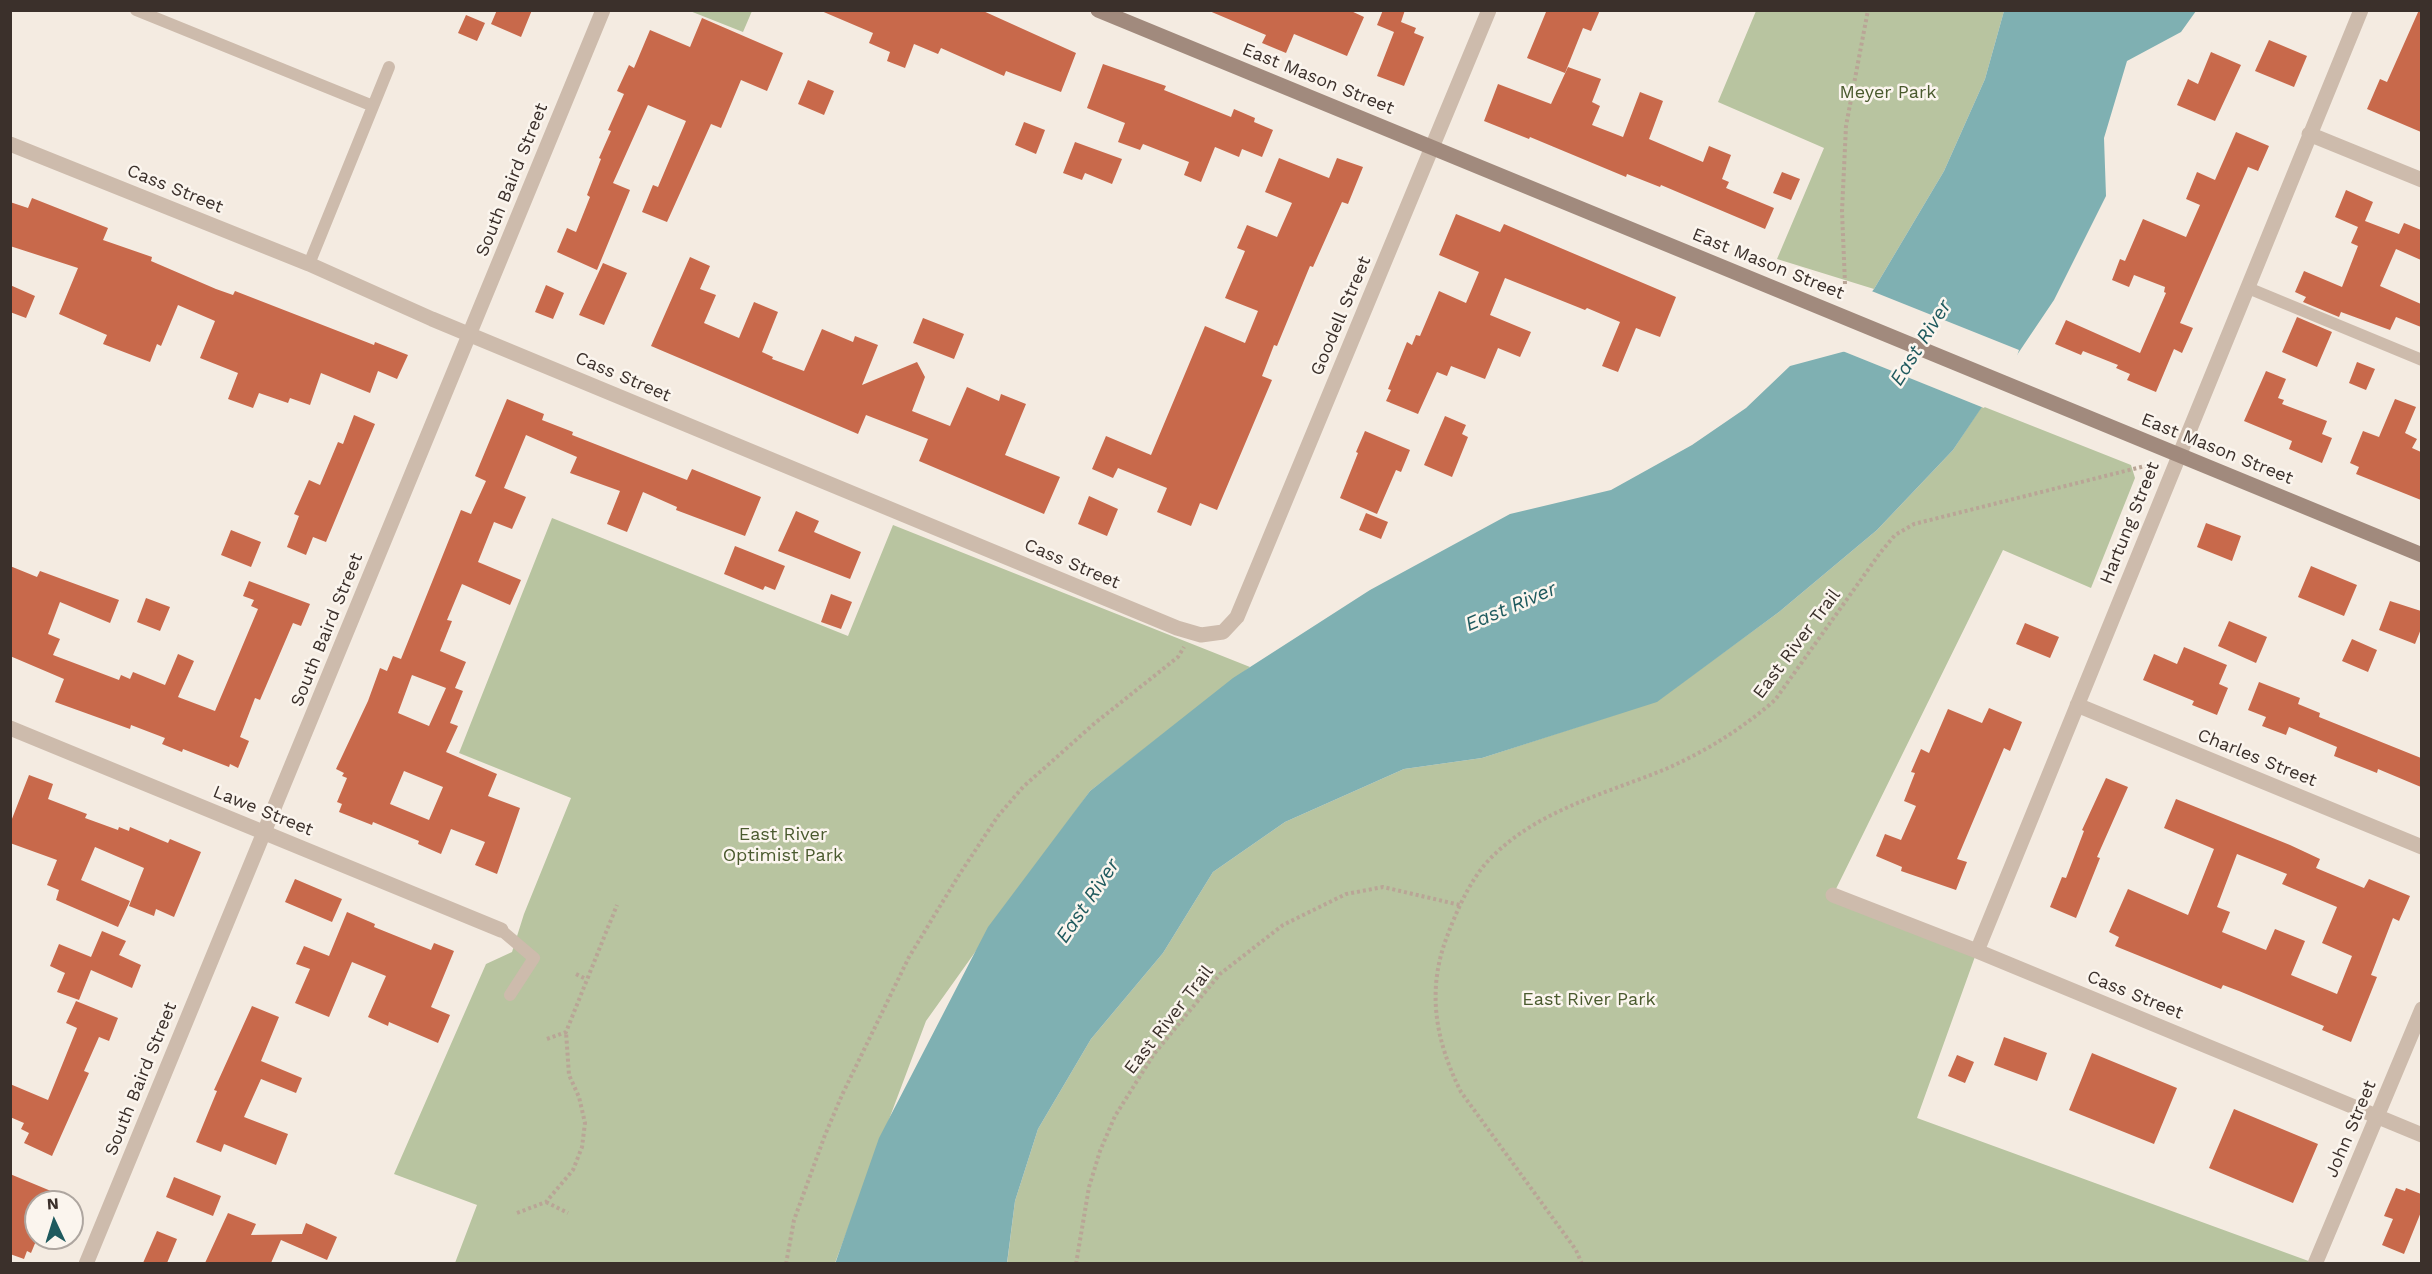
<!DOCTYPE html>
<html>
<head>
<meta charset="utf-8">
<style>
  body { margin:0 }
  #map { position:relative; width:2432px; height:1274px; overflow:hidden; background:#f4ebe1; font-family:"Work Sans",sans-serif }
  canvas { display:block }
  .frame { position:absolute; inset:0; border:12px solid #3b302b; pointer-events:none }
  .north { position:absolute; left:24px; top:1190px; width:60px; height:60px; box-sizing:border-box; background:#fbf5ee; border:2px solid #aea6a0; border-radius:50%; rotate:356deg; font-size:16px; font-weight:700; line-height:24px; text-align:center; color:#3b302b }
  .north::after { content:''; display:block; margin:auto; width:21px; height:27px; background:#1f5a5e; clip-path:polygon(50% 0,100% 100%,50% 72%,0 100%) }
</style>
</head>
<body>
<div id="map">
<canvas width="2432" height="1274"></canvas>
<div class="frame"></div>
<div class="north">N</div>
</div>
<script>
const g = document.querySelector('canvas').getContext('2d');
g.lineJoin = 'round';
function fillPath(path, color) { g.fillStyle = color; g.fill(path, 'evenodd'); }
function trace(path, color, width, dash) { g.strokeStyle = color; g.lineWidth = width; g.lineCap = dash ? 'butt' : 'round'; g.setLineDash(dash || []); g.stroke(path); }
function write(font, color, halo, rows, align = 'center') {
  g.font = font + ' "Work Sans",sans-serif'; g.lineWidth = 5; g.setLineDash([]); g.textBaseline = 'middle'; g.strokeStyle = halo; g.fillStyle = color; for (const [text, x, y, turn = 0] of rows) {
    g.save(); g.translate(x, y); g.rotate((+turn || 0) * Math.PI / 180); g.textAlign = isNaN(turn) ? turn : align; if (halo) g.strokeText(text, 0, 0); g.fillText(text, 0, 0); g.restore();
  }
}
fillPath(new Path2D(`
  M690 11H752L743 32Z
  M1756 11H2004L1985 79 1944 171 1874 289 1777 259 1824 148 1718 102Z
  M1982 406 2131 465 2135 478 2091 588 2003 550 1833 895 1977 951 1917 1118 2314 1263 1007 1264 1015 1201 1038 1129 1091 1039 1163 953 1213 872 1285 822 1404 769 1482 758 1657 701 1779 612 1877 530 1953 450Z
  M552 518 848 636 893 525 1250 667 1090 791 926 1021 835 1263H455L477 1205 394 1174 486 964 512 952 524 914 571 798 459 753Z`), '#b8c4a0');
fillPath(new Path2D(`
  M2004 11H2196L2181 32 2127 61 2104 138 2106 196 2054 300 1953 450 1877 530 1779 612 1657 702 1482 758 1404 769 1285 822 1213 872 1163 953 1091 1039 1038 1129 1015 1201 1007 1263 835 1264 879 1138 988 927 1090 791 1233 678 1370 590 1510 514 1611 490 1692 445 1746 408 1790 366 1846 351 1850 319 1874 289 1944 171 1985 79Z`), '#7fb0b2');
fillPath(new Path2D(`
  M1869 290 2019 350 2014 365 1984 408 1840 350 1843 349 1846 329 1854 309Z`), '#f4ebe1');
fillPath(new Path2D(`
  M497 10H532L521 37 491 24Z
  M819 10H981L1076 53 1061 92 1006 71 1004 76 941 48 938 54 914 44 905 68 887 61 890 52 869 43 873 33Z
  M1207 10H1349L1364 17 1347 56 1294 34 1286 53 1262 43 1266 35Z
  M1383 10H1405L1401 22 1416 28 1414 33 1424 37 1404 86 1377 76 1394 32 1377 25Z
  M1543 10H1600L1591 31 1583 28 1565 73 1527 58 1546 12Z
  M2419 10H2421V132L2367 109 2380 79 2387 82Z
  M466 15 485 23 477 41 458 33Z
  M702 18 783 53 767 91 741 80 721 128 711 124 667 222 642 212 653 185 658 187 686 121 648 105 613 183 630 190 597 270 557 252 567 228 576 232 590 197 587 195 601 159 599 158 611 131 608 130 624 94 617 91 629 65 634 68 650 30 690 47Z
  M2269 40 2307 56 2294 87 2255 71Z
  M2211 52 2241 65 2215 121 2177 105 2188 79 2198 84Z
  M1103 64 1166 86 1164 90 1231 117 1234 109 1255 118 1254 122 1273 130 1262 157 1242 149 1239 157 1215 147 1201 182 1184 175 1189 162 1143 144 1140 150 1118 142 1125 123 1087 108Z
  M1568 67 1601 79 1592 102 1600 106 1592 125 1623 137 1640 92 1663 101 1649 139 1703 162 1709 146 1731 155 1722 179 1729 182 1726 188 1774 208 1765 229 1661 185 1660 187 1627 174 1626 177 1530 137 1529 139 1484 121 1498 84 1551 104Z
  M808 80 834 91 824 115 798 104Z
  M1024 122 1045 130 1036 154 1015 145Z
  M2236 132 2269 146 2258 171 2248 167 2180 323 2193 328 2182 353 2174 349 2156 392 2127 380 2130 374 2116 368 2118 365 2083 351 2081 355 2055 344 2066 320 2140 353 2166 293 2164 292 2165 287 2134 275 2129 287 2112 280 2120 259 2125 261 2143 219 2186 237 2200 205 2186 199 2197 172 2215 180Z
  M1075 142 1122 159 1112 184 1085 173 1082 180 1063 173Z
  M1279 158 1329 178 1337 158 1363 167 1348 204 1342 202 1313 267 1310 266 1277 346 1274 345 1262 376 1272 380 1217 510 1200 503 1191 526 1157 512 1167 488 1118 468 1113 478 1092 469 1106 436 1151 455 1205 326 1245 343 1258 311 1225 298 1245 251 1237 248 1247 225 1277 237 1292 203 1265 192Z
  M1782 172 1800 179 1791 200 1773 193Z
  M2346 190 2373 202 2365 221 2399 234 2404 223 2421 230V260L2396 249 2380 286 2421 304V327L2396 317 2390 330 2341 312 2339 317 2303 302 2306 297 2295 292 2304 271 2342 287 2358 246 2351 243 2358 227 2335 217Z
  M32 198 108 228 103 240 152 257 151 261 216 289 233 295 235 291 374 345 375 342 408 355 397 379 378 371 370 393 321 373 310 405 290 398 288 403 259 393 253 408 228 399 238 373 200 358 215 321 178 305 161 346 157 344 150 362 103 344 107 335 59 314 78 268 10 246V202L28 208Z
  M1456 214 1500 232 1504 224 1676 297 1660 337 1636 328 1618 372 1602 366 1620 322 1587 308 1585 310 1505 278 1490 315 1531 332 1520 357 1498 348 1485 379 1451 366 1447 376 1437 372 1418 414 1386 401 1391 390 1388 389 1407 342 1412 345 1416 335 1420 336 1439 291 1466 303 1479 272 1439 255Z
  M690 257 710 266 700 289 716 295 704 323 739 338 754 302 778 312 762 352 773 357 772 359 804 371 822 329 853 342 855 336 878 345 862 385 917 362 925 377 912 411 950 426 967 387 999 401 1001 394 1026 404 1005 455 1060 477 1044 514 919 461 928 439 866 415 858 434 651 346Z
  M603 263 627 273 604 325 579 315Z
  M10 285 35 296 26 318 10 312Z
  M546 285 564 293 553 319 535 312Z
  M2297 317 2332 332 2317 367 2282 352Z
  M923 318 964 334 954 359 913 343Z
  M2357 362 2375 369 2366 390 2349 383Z
  M2266 371 2286 379 2278 398 2284 400 2282 404 2327 421 2322 434 2332 438 2322 463 2289 449 2292 441 2244 421Z
  M507 399 544 414 542 420 573 432 572 435 687 480 692 469 761 497 745 536 676 510 677 507 643 492 627 532 607 524 620 491 570 473 577 457 526 435 504 488 526 497 512 529 494 522 478 562 521 580 510 605 462 584 447 620 452 621 440 651 466 662 455 688 463 691 450 723 458 726 446 752 497 774 488 796 520 808 497 874 475 865 485 842 451 829 441 854 418 844 419 841 373 822 372 825 339 812 342 804 337 802 347 778 342 776 344 773 336 769 368 701 380 668 387 671 393 656 401 659 461 510 471 514 486 481 475 476ZM412 675 446 688 429 726 398 713ZM404 771 443 787 429 820 390 804Z
  M2395 399 2416 407 2405 433 2417 439 2412 448 2421 452V500L2356 474 2359 467 2350 463 2363 431 2379 437Z
  M354 415 375 424 326 542 313 537 306 555 287 547 299 516 294 514 309 480 320 485 338 442 343 444Z
  M1445 416 1466 425 1462 434 1468 437 1452 477 1424 465Z
  M1365 431 1410 450 1401 472 1396 470 1377 514 1340 498 1358 453 1356 452Z
  M1089 496 1118 509 1107 536 1078 524Z
  M796 511 819 521 814 532 861 552 850 579 778 551Z
  M1366 513 1388 522 1381 539 1359 530Z
  M2206 523 2241 536 2232 561 2197 547Z
  M231 530 261 542 251 567 221 555Z
  M735 546 785 566 775 590 765 586 763 590 724 574Z
  M10 566 37 577 40 571 119 600 110 623 60 602 48 634 60 639 53 655 119 680 121 675 130 679 133 672 165 685 178 654 194 661 178 697 215 711 258 609 251 606 254 600 243 596 249 581 310 604 301 626 293 623 260 700 255 698 240 737 249 741 238 768 230 764 229 767 183 749 182 752 162 744 165 738 131 725 130 729 55 702 64 679 10 656Z
  M2311 566 2357 585 2344 616 2298 597Z
  M831 594 852 602 841 629 821 622Z
  M146 598 170 607 160 631 137 622Z
  M2390 601 2421 611V629L2415 644 2379 630Z
  M2229 621 2267 637 2256 663 2218 646Z
  M2025 623 2059 637 2050 658 2016 644Z
  M2352 639 2377 650 2368 672 2342 661Z
  M2184 647 2227 665 2219 684 2228 688 2217 715 2192 705 2194 701 2143 680 2154 654 2177 664Z
  M2259 682 2300 698 2298 704 2320 713 2319 717 2421 758V787L2378 769 2377 773 2334 756 2337 747 2289 727 2286 735 2262 726 2266 717 2248 710Z
  M1989 708 2022 722 2010 751 2004 748 1957 859 1967 862 1956 890 1901 871 1902 867 1876 856 1885 834 1901 840 1916 806 1904 801 1915 773 1911 772 1921 749 1929 753 1948 709 1982 723Z
  M29 775 53 784 48 799 87 814 85 818 118 830 119 827 129 831 130 827 168 843 170 839 201 852 174 917 156 909 154 916 129 906 144 868 95 847 81 880 130 901 118 927 56 900 59 890 47 885 57 860 10 843V824Z
  M2106 778 2128 787 2097 857 2100 858 2076 918 2050 907 2062 877 2066 878 2084 831 2082 830Z
  M2176 799 2290 845 2320 859 2316 868 2364 888 2369 879 2410 896 2399 921 2393 918 2371 975 2377 977 2351 1042 2322 1030 2324 1026 2239 991 2223 985 2221 989 2115 946 2119 937 2109 932 2128 889 2188 915 2214 849 2164 828ZM2237 854 2287 874 2282 884 2337 907 2322 943 2352 956 2337 994 2291 975 2305 941 2275 929 2266 950 2222 932 2230 912 2217 907Z
  M295 879 342 899 332 922 285 902Z
  M347 912 375 924 374 927 431 950 434 943 454 951 431 1007 450 1015 438 1043 389 1022 388 1026 368 1017 386 976 352 962 329 1017 295 1003 310 969 296 964 304 946 329 956Z
  M102 931 126 941 119 955 141 965 132 988 91 970 79 1000 57 992 65 973 50 966 59 944 91 957Z
  M76 1001 118 1018 109 1041 99 1037 84 1071 89 1073 52 1156 24 1143 29 1133 21 1129 24 1123 10 1117V1084L48 1100 77 1028 66 1023Z
  M252 1006 279 1017 261 1061 302 1078 296 1093 261 1079 244 1117 288 1134 276 1165 224 1144 221 1152 196 1142 217 1091 214 1090Z
  M2004 1037 2047 1053 2037 1081 1994 1065Z
  M2092 1053 2177 1088 2154 1144 2069 1110Z
  M1957 1055 1974 1062 1965 1083 1948 1076Z
  M2234 1109 2318 1144 2293 1203 2209 1168Z
  M10 1174 75 1201 36 1202V1241L31 1253 27 1251 24 1259 10 1254Z
  M174 1177 221 1196 213 1216 166 1197Z
  M2396 1188 2405 1191 2406 1188 2421 1194V1212L2404 1254 2382 1245 2393 1219 2384 1216Z
  M228 1213 256 1224 251 1235 302 1234 306 1223 337 1237 327 1260 281 1240 271 1263H205Z
  M157 1231 177 1239 167 1263H143Z`), '#c8694b');
trace(new Path2D(`
  M1845 284 1842 211 1846 126 1868 10
  M576 974 586 979
  M547 1039 566 1032 617 905
  M546 1202 568 1213
  M517 1213 546 1202 573 1170 582 1147 585 1123 579 1097 569 1075 566 1032
  M786 1264 794 1220 825 1135 842 1095 909 957 959 875 998 816 1023 787 1095 723 1178 657 1184 647
  M1076 1264 1089 1187 1100 1151 1115 1116 1154 1054 1220 974 1283 925 1346 894 1383 887 1460 905
  M1582 1264 1576 1250 1461 1092C1435 1040 1426 989 1448 934 1457 910 1470 881 1487 862 1535 810 1606 794 1668 768 1708 750 1743 728 1775 700L1880 553 1895 535 1914 524 2153 464`), '#b9a596', 4, [3, 3]);
trace(new Path2D(`
  M136 10 373 106
  M309 264 389 67
  M2248 288 2422 360
  M501 930 534 958 510 995`), '#cdbbac', 12);
trace(new Path2D(`
  M2309 134 2422 180
  M10 144 309 264 432 319 1177 628 1201 635 1223 632 1237 617 1489 10
  M2077 705 2422 847
  M10 728 501 930
  M1833 895 1977 951 2422 1135
  M1977 951 2361 10
  M2315 1264 2422 1009`), '#cdbbac', 15);
trace(new Path2D(`
  M86 1264 603 10`), '#cdbbac', 15);
trace(new Path2D(`
  M1098 10 2422 555`), '#a18a7d', 15);
write('18px', '#3b302b', '#fbf5ee', [
  ["East Mason Street",1318,79,22],
  ["South Baird Street",512,180,-68],
  ["Cass Street",175,189,22],
  ["East Mason Street",1768,264,22],
  ["Goodell Street",1341,316,-67],
  ["Cass Street",623,377,23],
  ["East Mason Street",2217,449,22],
  ["Hartung Street",2130,523,-68],
  ["Cass Street",1072,564,23],
  ["South Baird Street",327,630,-68],
  ["East River Trail",1797,644,-53],
  ["Charles Street",2257,758,22],
  ["Lawe Street",263,811,22],
  ["Cass Street",2135,995,22],
  ["East River Trail",1169,1020,-52],
  ["South Baird Street",141,1079,-68],
  ["John Street",2351,1129,-67]
]);
write('18px', '#4a5a2e', '#fbf5ee', [
  ["Meyer Park",1888,93],
  ["East River",783,835],
  ["Optimist Park",783,856],
  ["East River Park",1589,1000]
]);
write('italic 20px', '#1f5a5e', '#fbf5ee', [
  ["East River",1921,343,-58],
  ["East River",1511,607,-23],
  ["East River",1088,901,-56]
]);
</script>
</body>
</html>
